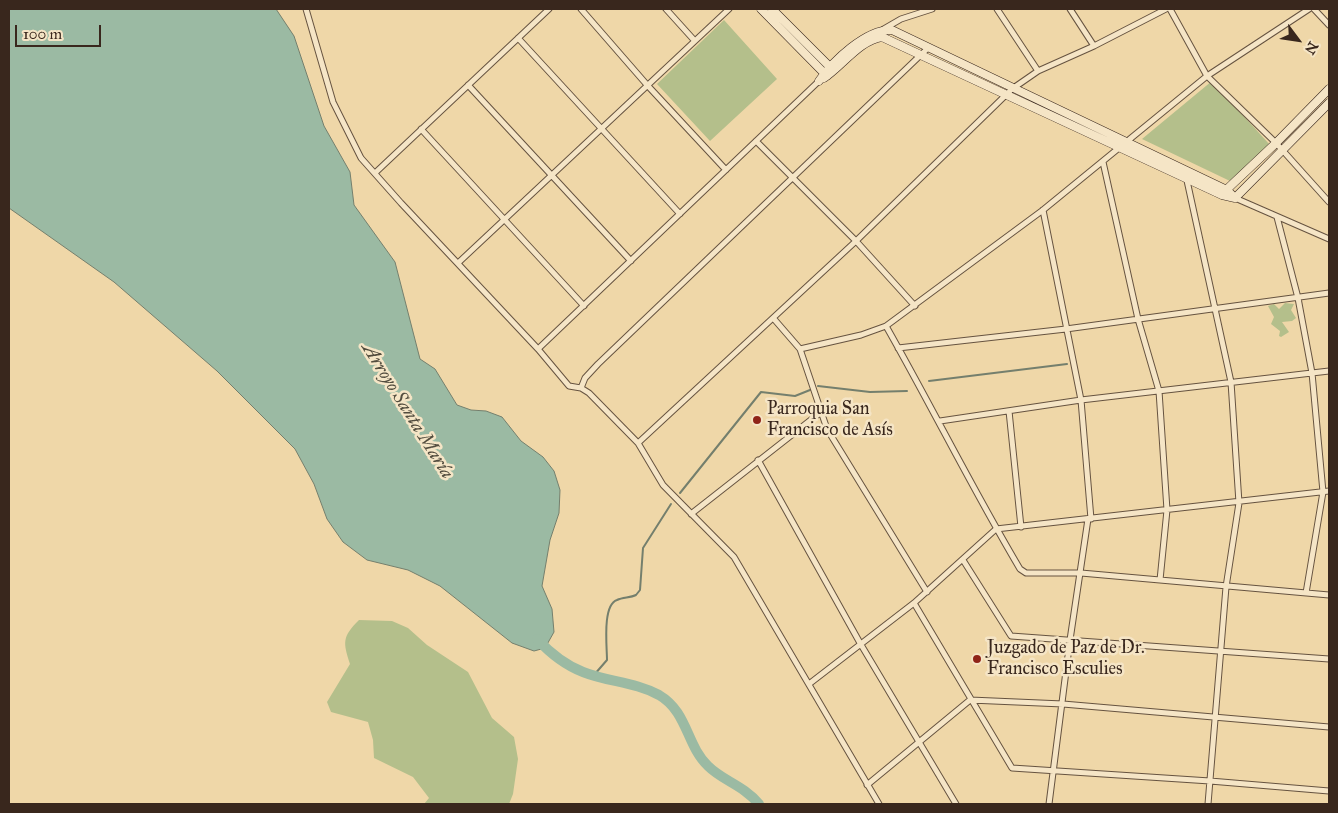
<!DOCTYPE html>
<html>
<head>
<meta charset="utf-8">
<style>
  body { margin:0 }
  #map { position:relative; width:1338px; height:813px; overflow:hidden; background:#efd7a8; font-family:"IM FELL Great Primer",serif }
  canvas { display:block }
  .frame { position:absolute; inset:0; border:10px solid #39271d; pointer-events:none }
  .north { position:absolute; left:1273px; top:15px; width:50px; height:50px; -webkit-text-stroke:4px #f5e5c6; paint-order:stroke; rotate:121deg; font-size:14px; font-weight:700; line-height:20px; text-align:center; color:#39271d }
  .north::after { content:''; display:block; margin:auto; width:18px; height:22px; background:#39271d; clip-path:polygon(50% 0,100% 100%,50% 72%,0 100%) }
  .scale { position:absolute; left:15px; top:25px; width:86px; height:22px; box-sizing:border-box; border:2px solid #39271d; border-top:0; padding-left:6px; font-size:15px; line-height:18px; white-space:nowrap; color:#39271d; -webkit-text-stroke:4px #f5e5c6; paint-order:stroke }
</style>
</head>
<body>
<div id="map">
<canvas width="1338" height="813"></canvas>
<div class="frame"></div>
<div class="north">N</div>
<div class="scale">100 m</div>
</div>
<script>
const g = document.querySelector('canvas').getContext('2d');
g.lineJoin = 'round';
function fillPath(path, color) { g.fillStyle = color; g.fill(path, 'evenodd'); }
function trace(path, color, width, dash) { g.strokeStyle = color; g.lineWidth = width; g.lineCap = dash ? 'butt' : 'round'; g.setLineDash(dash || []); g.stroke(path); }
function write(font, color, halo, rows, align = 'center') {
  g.font = font + ' "IM FELL Great Primer",serif'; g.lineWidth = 5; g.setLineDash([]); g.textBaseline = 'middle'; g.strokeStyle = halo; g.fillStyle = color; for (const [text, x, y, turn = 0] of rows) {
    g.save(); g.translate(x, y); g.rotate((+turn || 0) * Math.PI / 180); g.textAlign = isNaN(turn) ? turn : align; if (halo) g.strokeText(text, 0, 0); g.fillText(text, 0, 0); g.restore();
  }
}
fillPath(new Path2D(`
  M724 20 777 79 710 141 657 84Z
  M1212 81 1270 145 1230 181 1142 139Z
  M1285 303 1294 304 1291 310 1296 318 1292 321 1282 322 1289 332 1281 337 1279 336 1280 331 1271 324 1274 317 1268 306 1274 304 1279 309Z
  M359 620 392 621 408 628 427 645 468 672 492 718 514 737 518 759 513 794 509 804H424L429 798 413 777 374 758 373 740 368 722 331 712 327 702 350 664C343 642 342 637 359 620Z`), '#b4bf8b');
const water = new Path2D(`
  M9 9H276L294 36 324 126 350 172 354 205 395 262 420 359 435 369 457 405 471 410 486 411 502 417 521 441 543 457 554 471 560 490 559 513 550 540 542 586 552 609 554 632 545 648 534 651 512 643 440 586 408 570 367 560 343 542 327 519 314 484 295 449 217 371 114 282 9 208Z`);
fillPath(water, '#9bbaa3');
trace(water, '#747f6d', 1);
trace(new Path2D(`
  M929 381 1067 364
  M818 386 870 392 907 391
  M680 493 761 392 795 396 810 390
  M594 675 607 660C607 647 602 605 617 600 623 597 630 598 636 595L640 590 643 548 671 504`), '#747f6d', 2);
trace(new Path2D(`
  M537 639C550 653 565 665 583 672 608 682 635 682 659 695 688 712 686 745 708 766 723 781 743 785 759 804`), '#9bbaa3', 10);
const street = new Path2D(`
  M306 9 333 102 361 158 401 203 538 349 569 386 581 388 589 393 638 443 663 485 734 557 879 804
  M581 9 648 86 726 170
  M666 9 694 40
  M997 9 1038 71
  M1070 9 1094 46
  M1170 9 1207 76 1276 143 1329 202
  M1314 9 1329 25
  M882 30 901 19 932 9
  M518 38 680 214
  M468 85 631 261
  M421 129 584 306
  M756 141 856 241 915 306
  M1103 162 1138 319 1159 391 1167 510 1160 580
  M375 173 549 9
  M1186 176 1231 382 1239 503 1226 587 1208 804
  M1235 198 1329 239
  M1043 210 1081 400 1091 519
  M1277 217 1298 298 1312 373 1323 492 1306 593
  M458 263 729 9
  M774 319 800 349 827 429 927 592
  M886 326C932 407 973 490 1020 569L1026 573H1081L1329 595
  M898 348 1066 329 1329 293
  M538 349 819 81
  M800 349 861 335 886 326 1043 210 1207 76 1309 9
  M581 388 585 378 598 364 928 48
  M1009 411 1021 527
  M940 421 1081 400 1329 371
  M638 443 856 241 1012 89 1038 71 1094 46 1166 9
  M758 460 860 643 956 804
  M691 514 821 412
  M963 560 1011 636 1329 659
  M914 603 1012 768 1210 781 1329 791
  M809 684 914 603 996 529 1329 491
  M867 785 970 700 1063 704 1329 727
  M1049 804 1070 640 1088 519`);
const secondary = new Path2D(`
  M761 9 827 76
  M772 9 833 70
  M824 78C842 66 860 40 882 37L1222 195 1235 198
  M819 81C833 61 866 29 892 30L1227 190 1235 198
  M1224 192 1276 143 1329 89
  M1235 198 1329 103`);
trace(street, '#665340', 7);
trace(secondary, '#39271d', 9);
trace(street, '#f5e5c6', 5);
trace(secondary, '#f5e5c6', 8);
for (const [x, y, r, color] of [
  [757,420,5,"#8f2418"],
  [977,659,5,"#8f2418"]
]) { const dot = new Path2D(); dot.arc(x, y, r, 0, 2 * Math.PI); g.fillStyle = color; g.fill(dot); trace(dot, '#f5e5c6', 2); }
write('18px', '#39271d', '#f5e5c6', [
  ["Parroquia San",767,410],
  ["Francisco de Asís",767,431],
  ["Juzgado de Paz de Dr.",987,649],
  ["Francisco Esculies",987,670]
], 'left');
write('italic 19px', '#524c3e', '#f5e5c6', [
  ["Arroyo Santa María",407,411,58]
]);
</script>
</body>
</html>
